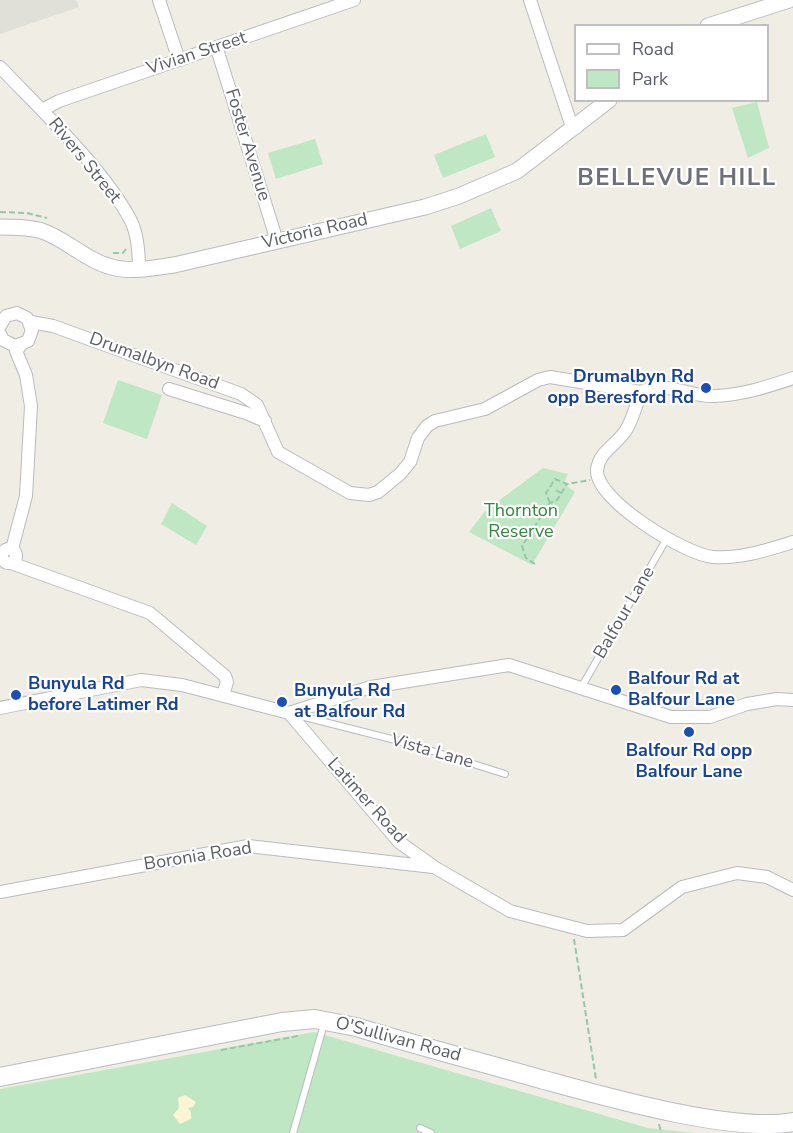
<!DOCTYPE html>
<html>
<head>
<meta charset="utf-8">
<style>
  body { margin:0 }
  #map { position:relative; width:793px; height:1133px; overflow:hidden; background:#efede4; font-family:"Nunito Sans",sans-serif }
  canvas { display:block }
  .legend { position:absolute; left:574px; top:24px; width:195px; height:78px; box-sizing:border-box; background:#fff; border:2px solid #bebfc1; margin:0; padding:8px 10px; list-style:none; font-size:18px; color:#5c5f65 }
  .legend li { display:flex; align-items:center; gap:12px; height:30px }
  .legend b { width:30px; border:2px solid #bebfc1 }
</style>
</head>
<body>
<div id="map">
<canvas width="793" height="1133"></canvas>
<ul class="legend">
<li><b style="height:8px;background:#fff"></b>Road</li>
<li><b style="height:16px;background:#c0e7c3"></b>Park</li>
</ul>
</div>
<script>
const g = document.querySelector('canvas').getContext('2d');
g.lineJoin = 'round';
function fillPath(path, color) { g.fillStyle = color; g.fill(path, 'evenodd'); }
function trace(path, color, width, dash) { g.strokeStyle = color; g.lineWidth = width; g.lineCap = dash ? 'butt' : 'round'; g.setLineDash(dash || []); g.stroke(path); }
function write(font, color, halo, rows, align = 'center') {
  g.font = font + ' "Nunito Sans",sans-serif'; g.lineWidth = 4.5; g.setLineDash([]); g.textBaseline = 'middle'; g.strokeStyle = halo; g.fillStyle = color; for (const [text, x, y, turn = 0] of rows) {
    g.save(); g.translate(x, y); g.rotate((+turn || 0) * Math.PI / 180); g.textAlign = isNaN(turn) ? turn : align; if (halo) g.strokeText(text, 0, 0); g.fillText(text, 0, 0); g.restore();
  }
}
fillPath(new Path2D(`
  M0 0H76L79 7 0 34Z`), '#e0dfd8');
fillPath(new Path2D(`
  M757 102 769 148 748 158 732 108Z
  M486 134 495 157 443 178 434 155Z
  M315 139 323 164 276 179 268 153Z
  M491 208 501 231 460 249 451 226Z
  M118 380 162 395 147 439 103 423Z
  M543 468 568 474 564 484 575 492 532 565 469 532 486 510Z
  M172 503 207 526 196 545 161 524Z
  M314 1032 648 1128 695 1133H0V1089Z`), '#c0e7c3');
fillPath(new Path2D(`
  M185 1095 196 1102 193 1107 188 1108 191 1112V1119L180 1124 173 1115 179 1108 178 1098Z`), '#fbf5d3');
const service = new Path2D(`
  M581 688 667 538
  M293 714 407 743 505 774
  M420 1128 431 1133
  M293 1133 324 1024`);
const minor = new Path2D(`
  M159 0 179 60
  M530 0 570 121 577 127
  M217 49 277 241
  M0 67C41 110 104 169 131 221 138 235 139 253 139 270
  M42 110 59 101 354 0
  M31 322 53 326 241 394 257 405 278 452 350 493 369 495 378 492 400 474 410 462 418 438 427 426 435 421 485 409 538 380 550 377 641 392C664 379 691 398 715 396 742 395 767 387 793 378
  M0 326 6 316 17 313 27 318 32 330 28 341 15 346 3 340 0 334
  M169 389 246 413 265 421
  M641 392C636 405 633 419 626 430 617 445 599 451 597 470 595 500 686 555 713 557 741 559 767 550 793 542
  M2 556a7 7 0 1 1 14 0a7 7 0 1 1-14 0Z
  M12 549 26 496 31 406 26 375 16 351 21 345
  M11 563 150 613 225 676 227 682 223 695
  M0 708 141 680 182 685 289 713 399 842 434 867 510 911 587 931 623 930 682 887 737 873 767 877 793 890
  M289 713 371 687 509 665 671 717H710L747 704 777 699 793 700
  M0 892 248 846 433 867`);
const tertiary = new Path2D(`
  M708 26 789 0
  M0 227C14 227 29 227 42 231 66 239 84 259 108 266 130 273 152 268 174 265L425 207 459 196 517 171 609 100`);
const secondary = new Path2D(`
  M0 1077 282 1022 315 1019 356 1027C418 1046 481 1062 544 1080 606 1097 732 1133 793 1122`);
trace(service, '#b9bbc0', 8);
trace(minor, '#b9bbc0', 14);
trace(tertiary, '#b9bbc0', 17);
trace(secondary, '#b9bcc3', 20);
trace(new Path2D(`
  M0 212 27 213 47 218
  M113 253H123L126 249
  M556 490 561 493
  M550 503 546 493 555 479 567 484 590 480
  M535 564 526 558 522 546 550 503 557 500 567 484
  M574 939 596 1079
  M221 1050 298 1036
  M659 1124 661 1133`), '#97c6a8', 2, [6, 3]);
trace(service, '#fff', 6);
trace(minor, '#fff', 12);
trace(tertiary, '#fff', 15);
trace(secondary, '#fff', 18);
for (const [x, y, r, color] of [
  [706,388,6,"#1a4fb4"],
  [616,690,6,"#1a4fb4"],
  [16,695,6,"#1a4fb4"],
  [282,702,6,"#1a4fb4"],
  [689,732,6,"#1a4fb4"]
]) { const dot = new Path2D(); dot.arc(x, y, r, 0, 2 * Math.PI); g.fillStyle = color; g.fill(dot); trace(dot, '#fff', 2); }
write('18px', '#5c5f65', '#fff', [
  ["Vivian Street",197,54,-18],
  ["Foster Avenue",247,145,73],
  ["Rivers Street",84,161,51],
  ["Victoria Road",315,232,-13],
  ["Drumalbyn Road",154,362,20],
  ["Balfour Lane",625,613,-60],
  ["Vista Lane",432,752,16],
  ["Latimer Road",366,801,48],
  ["Boronia Road",198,857,-9],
  ["O'Sullivan Road",398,1040,15]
]);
write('bold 18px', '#164399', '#fff', [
  ["Drumalbyn Rd",694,378,"right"],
  ["opp Beresford Rd",694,399,"right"],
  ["Balfour Rd at",628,680],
  ["Balfour Lane",628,701],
  ["Bunyula Rd",28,685],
  ["before Latimer Rd",28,706],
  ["Bunyula Rd",294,692],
  ["at Balfour Rd",294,713],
  ["Balfour Rd opp",689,752,"center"],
  ["Balfour Lane",689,773,"center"]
], 'left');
write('18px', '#32863e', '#fff', [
  ["Thornton",521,512],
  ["Reserve",521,533]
]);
g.letterSpacing = '1.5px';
write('bold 24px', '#6d7177', '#fff', [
  ["BELLEVUE HILL",677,179]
]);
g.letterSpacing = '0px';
</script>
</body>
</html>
